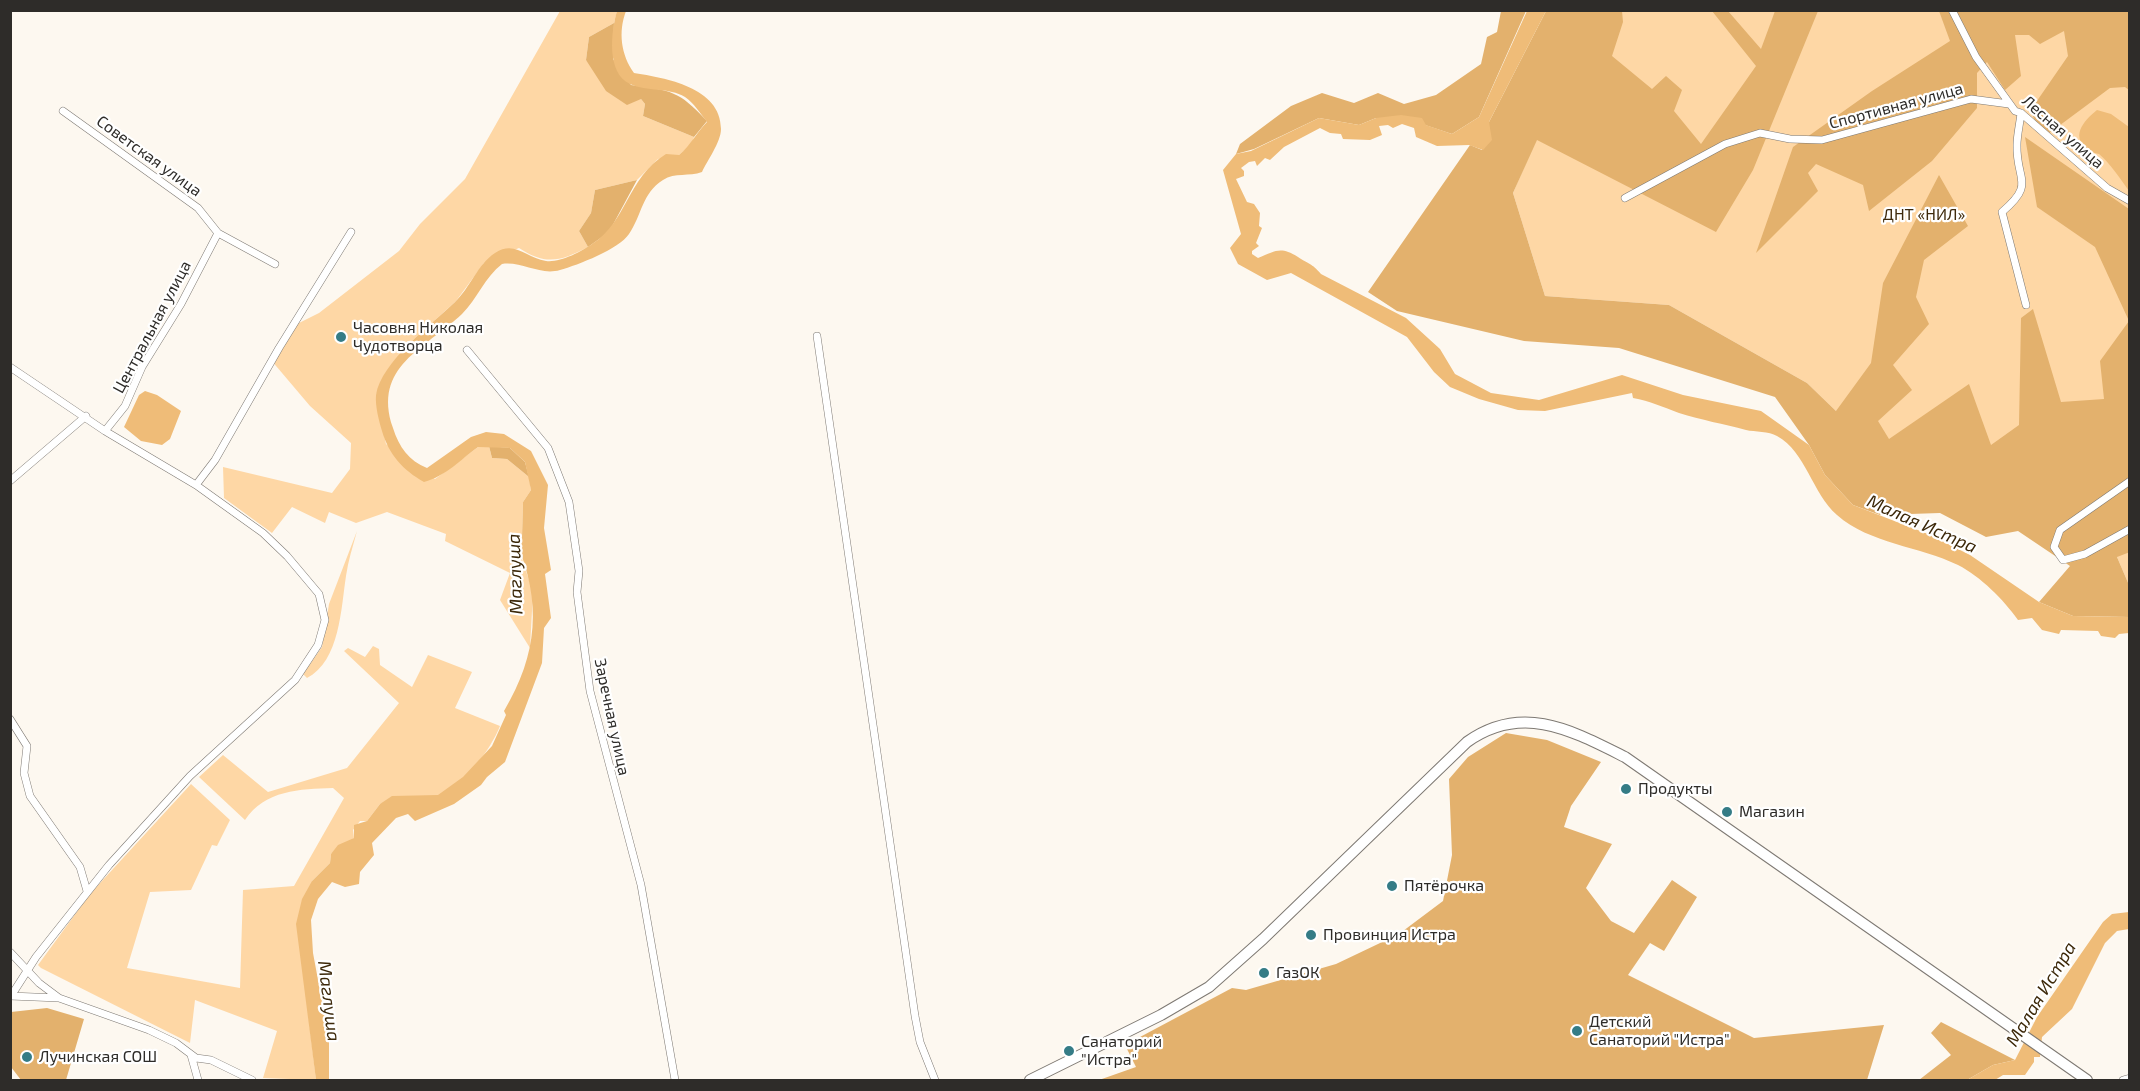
<!DOCTYPE html>
<html>
<head>
<meta charset="utf-8">
<style>
  body { margin:0 }
  #map { position:relative; width:2140px; height:1091px; overflow:hidden; background:#fdf8f0; font-family:"Exo 2",sans-serif }
  canvas { display:block }
  .frame { position:absolute; inset:0; border:12px solid #2e2c29; pointer-events:none }
</style>
</head>
<body>
<div id="map">
<canvas width="2140" height="1091"></canvas>
<div class="frame"></div>
</div>
<script>
const g = document.querySelector('canvas').getContext('2d');
g.lineJoin = 'round';
function fillPath(path, color) { g.fillStyle = color; g.fill(path, 'evenodd'); }
function trace(path, color, width, dash) { g.strokeStyle = color; g.lineWidth = width; g.lineCap = dash ? 'butt' : 'round'; g.setLineDash(dash || []); g.stroke(path); }
function write(font, color, halo, rows, align = 'center') {
  g.font = font + ' "Exo 2",sans-serif'; g.lineWidth = 4.5; g.setLineDash([]); g.textBaseline = 'middle'; g.strokeStyle = halo; g.fillStyle = color; for (const [text, x, y, turn = 0] of rows) {
    g.save(); g.translate(x, y); g.rotate((+turn || 0) * Math.PI / 180); g.textAlign = isNaN(turn) ? turn : align; if (halo) g.strokeText(text, 0, 0); g.fillText(text, 0, 0); g.restore();
  }
}
fillPath(new Path2D(`
  M560 11H617L614 23 589 37 586 60 641 99 645 104 643 116 694 137 692 144 679 155 658 159 637 180 595 190 591 213 579 231 588 247C561 261 546 266 519 248L484 263 456 301 412 341 388 371 376 395 386 444 435 479 478 447 489 446 492 458 507 459 529 477 531 490 523 502 522 537 516 541 533 592 530 648 500 600 510 573 445 541 446 534 387 512 356 523 329 512 325 523 292 507 272 533 224 498 223 467 332 493 350 469 351 443 310 406 271 360 291 327 319 313 399 251 420 224 465 179Z
  M1592 11H2124L2130 25 2129 585 2117 557 1903 476 1807 383 1669 305 1545 296 1513 193Z
  M357 531C353 546 348 561 346 576 341 608 340 661 307 678L303 674 322 647 329 604Z
  M373 646 379 649 380 665 412 687 428 655 472 672 455 708 500 726C490 751 465 783 439 795 432 798 391 802 380 804L367 821H360L353 830 354 838 331 854 330 863 312 881 303 970 316 1080 263 1078 277 1031 195 1000 190 1043 41 968 38 965 90 894 191 784 230 820 217 846 212 845 191 890 150 892 127 968 240 988 243 890 294 886 344 798 333 788C300 789 265 790 245 820L199 777 223 755 268 792 347 768 399 703 344 651 348 648 365 657Z`), '#fed7a5');
fillPath(new Path2D(`
  M1501 11H1526L1479 117 1452 134 1425 125 1376 118 1359 125 1319 118 1254 149 1236 154 1240 144 1291 106 1322 93 1354 103 1378 93 1404 104 1436 95 1481 64 1487 37 1497 32Z
  M1546 11H1622L1623 22 1612 56 1652 89 1666 76 1682 90 1674 111 1701 144 1756 66 1712 11H1728L1761 49 1775 11H1818L1753 170 1716 232 1537 140 1513 193 1545 296 1669 305 1807 383 1836 411 1871 363 1883 283 1939 175 1968 226 1924 260 1916 297 1929 324 1893 365 1912 390 1878 421 1889 439 1969 384 1991 445 2019 425 2021 318 2033 309 2061 402 2104 399 2100 361 2129 321 2095 247 2037 207 2025 137 2129 209 2130 552 2117 557 2129 585V617L2073 616 2039 602 2070 566 2018 531 1986 537 1940 513 1880 515 1853 505 1825 475 1809 445 1775 397 1619 348 1524 341 1397 311 1368 292 1470 145 1482 150 1489 122Z
  M1939 11H2129V90L2125 87 2110 88 2044 137 2030 111 2068 56 2064 31 2040 44 2029 35H2015L2021 76 2005 90 1987 62 1977 73V108L1932 161 1869 211 1863 185 1816 164 1808 173 1818 191 1756 253 1793 147 1872 91 1950 41Z
  M614 23 613 59 631 85C672 91 678 90 707 121L694 137 643 116 645 104 641 99 627 105 606 91 586 60 589 37Z
  M637 180 609 232 588 247 579 231 591 213 595 190Z
  M489 446 510 448 525 462 529 477 507 459 492 458Z
  M1506 733 1547 740 1601 762 1571 806 1564 827 1612 844 1586 888 1611 921 1634 933 1672 880 1697 897 1664 951 1650 943 1628 975 1754 1038 1884 1025 1867 1080H1099L1136 1067 1125 1045 1232 988 1246 990 1336 964 1399 934 1443 901 1452 855 1449 779 1468 757Z
  M47 1008 84 1019 66 1080H21L11 1067V1012Z
  M1941 1022 2015 1060 1993 1065 1967 1080H1919L1951 1055 1931 1033Z`), '#e3b16d');
fillPath(new Path2D(`
  M617 11H626C618 32 621 55 634 73 665 78 721 87 721 129 721 142 707 161 702 172 689 177 675 172 663 180 642 193 642 215 629 234 619 249 578 265 560 270 540 276 522 261 502 264 485 277 477 299 462 314 425 349 372 366 393 428 399 447 409 461 427 468L471 437 486 432 504 434 531 451 548 485 544 528 551 570 545 574 551 618 544 628 542 663 505 762 487 777 481 785 454 804 415 821 408 814 396 818 372 843 374 855 360 872 359 884 345 887 332 882 318 899 311 920 313 953 329 1039V1080H316L296 924 302 899 312 881 330 863 331 854 338 845 354 838V825L367 821 380 804 392 796 438 795 463 777 492 746 506 715 504 711C538 654 542 602 516 541L522 537 523 502 531 490 525 462 510 448 478 447C460 460 446 476 424 482 403 470 389 455 382 431 379 421 375 406 376 395 381 362 432 324 455 302 470 288 477 265 495 253 515 240 526 258 546 261 559 263 581 252 592 244 627 222 627 178 666 154L679 155C691 145 696 133 707 122 701 114 693 102 685 97 669 87 647 92 630 84 606 73 611 31 617 11Z
  M1527 11H1546L1489 122 1492 140 1483 150 1469 145 1437 146 1416 137 1414 128 1402 124 1393 128 1388 125 1379 126 1382 135 1370 140 1343 139 1341 134 1330 133 1320 128 1284 147 1270 160 1265 158 1257 166 1255 161 1249 162 1241 168 1244 171V176L1236 179 1247 202 1254 204 1260 213 1259 226 1262 228 1256 243 1259 246 1252 251V254L1258 258C1276 251 1280 246 1298 257 1308 264 1312 263 1321 274L1406 318 1440 349 1455 374 1491 393 1539 400 1622 375 1683 395 1761 411 1809 445 1825 475 1853 505 1928 534 1970 555 2039 602 2073 616 2129 617V633L2119 634 2115 638 2101 636 2098 631 2061 630 2059 634 2042 630 2032 618 2018 620C2003 599 1981 577 1958 565 1919 546 1870 544 1837 515 1812 493 1806 452 1777 436 1769 431 1755 432 1746 430 1724 424 1701 420 1679 413 1663 407 1650 401 1633 398L1632 393 1545 411 1518 410 1479 399 1450 387 1434 372 1407 337 1291 273 1267 280 1238 264 1230 248 1241 234 1223 170 1236 154 1251 151 1319 118 1359 125 1376 118 1401 115 1422 118 1426 125 1452 134 1479 117Z
  M2097 110 2111 114 2129 127V191C2121 180 2110 163 2099 154 2096 153 2093 153 2090 151 2069 138 2083 121 2097 110Z
  M145 391 157 395 181 411 170 439 162 445 141 441 124 427 139 395Z
  M2129 912V929L2117 931 2105 943 2072 1009 2042 1037 2040 1057H2034V1062L2025 1075H2003L1995 1080H1967L1993 1065 2015 1060 2037 1017 2103 922 2112 914Z`), '#efbc78');
const street = new Path2D(`
  M1952 10 1976 57 2015 111 2021 113 2107 188 2130 201
  M63 111 198 208 218 233 275 264
  M2021 113C2020 123 2017 135 2017 145 2016 181 2036 183 2002 212L2026 305
  M1625 198 1725 144 1760 133 1790 139 1822 140 1971 99 2009 104
  M817 336 915 1016 920 1042 935 1080
  M467 350 548 448 569 502 579 571 577 592 590 691 641 885 675 1080
  M10 367 105 431 196 485 263 533 287 556 319 594 325 620 318 645 295 680 190 776 109 865 36 957 11 996
  M105 431 125 406 142 367 181 304 218 233
  M10 481 86 416
  M2130 481 2060 530 2054 547 2063 560 2085 554 2130 529
  M196 485 215 460 279 348 351 232
  M10 719 27 746 24 773 30 796 80 867 87 891
  M10 952 39 983 59 998 149 1030 176 1043 196 1058 211 1060 252 1080
  M10 996 59 998
  M191 1055 198 1080
  M2123 1080 2130 1078`);
const secondary = new Path2D(`
  M1030 1080 1161 1015 1209 987 1263 939 1467 742C1522 703 1571 730 1625 757L2087 1080`);
trace(street, '#7e7973', 8);
trace(secondary, '#7e7973', 12);
trace(street, '#fff', 7);
trace(secondary, '#fff', 10);
for (const [x, y, r, color] of [
  [341,337,6,"#357c86"],
  [1626,789,6,"#357c86"],
  [1727,812,6,"#357c86"],
  [1392,886,6,"#357c86"],
  [1311,935,6,"#357c86"],
  [1264,973,6,"#357c86"],
  [1577,1031,6,"#357c86"],
  [1069,1051,6,"#357c86"],
  [27,1057,6,"#357c86"]
]) { const dot = new Path2D(); dot.arc(x, y, r, 0, 2 * Math.PI); g.fillStyle = color; g.fill(dot); trace(dot, '#fff', 2); }
write('16px', '#2e2c29', '#fff', [
  ["Спортивная улица",1896,106,-15],
  ["Лесная улица",2063,132,41],
  ["Советская улица",149,156,36],
  ["Центральная улица",152,327,-62],
  ["Заречная улица",612,717,78]
]);
write('16px', '#3f2a0c', '#fff', [
  ["ДНТ «НИЛ»",1924,215]
]);
write('16px', '#2e2c29', '#fff', [
  ["Часовня Николая",353,328],
  ["Чудотворца",353,346],
  ["Продукты",1638,789],
  ["Магазин",1739,812],
  ["Пятёрочка",1404,886],
  ["Провинция Истра",1323,935],
  ["ГазОК",1276,973],
  ["Детский",1589,1022],
  ["Санаторий \"Истра\"",1589,1040],
  ["Санаторий",1081,1042],
  ["\"Истра\"",1081,1060],
  ["Лучинская СОШ",39,1057]
], 'left');
write('italic 18px', '#3c2809', '#fff', [
  ["Малая Истра",1922,524,24],
  ["Маглуша",515,574,-92],
  ["Малая Истра",2041,994,-59],
  ["Маглуша",329,1001,83]
]);
</script>
</body>
</html>
